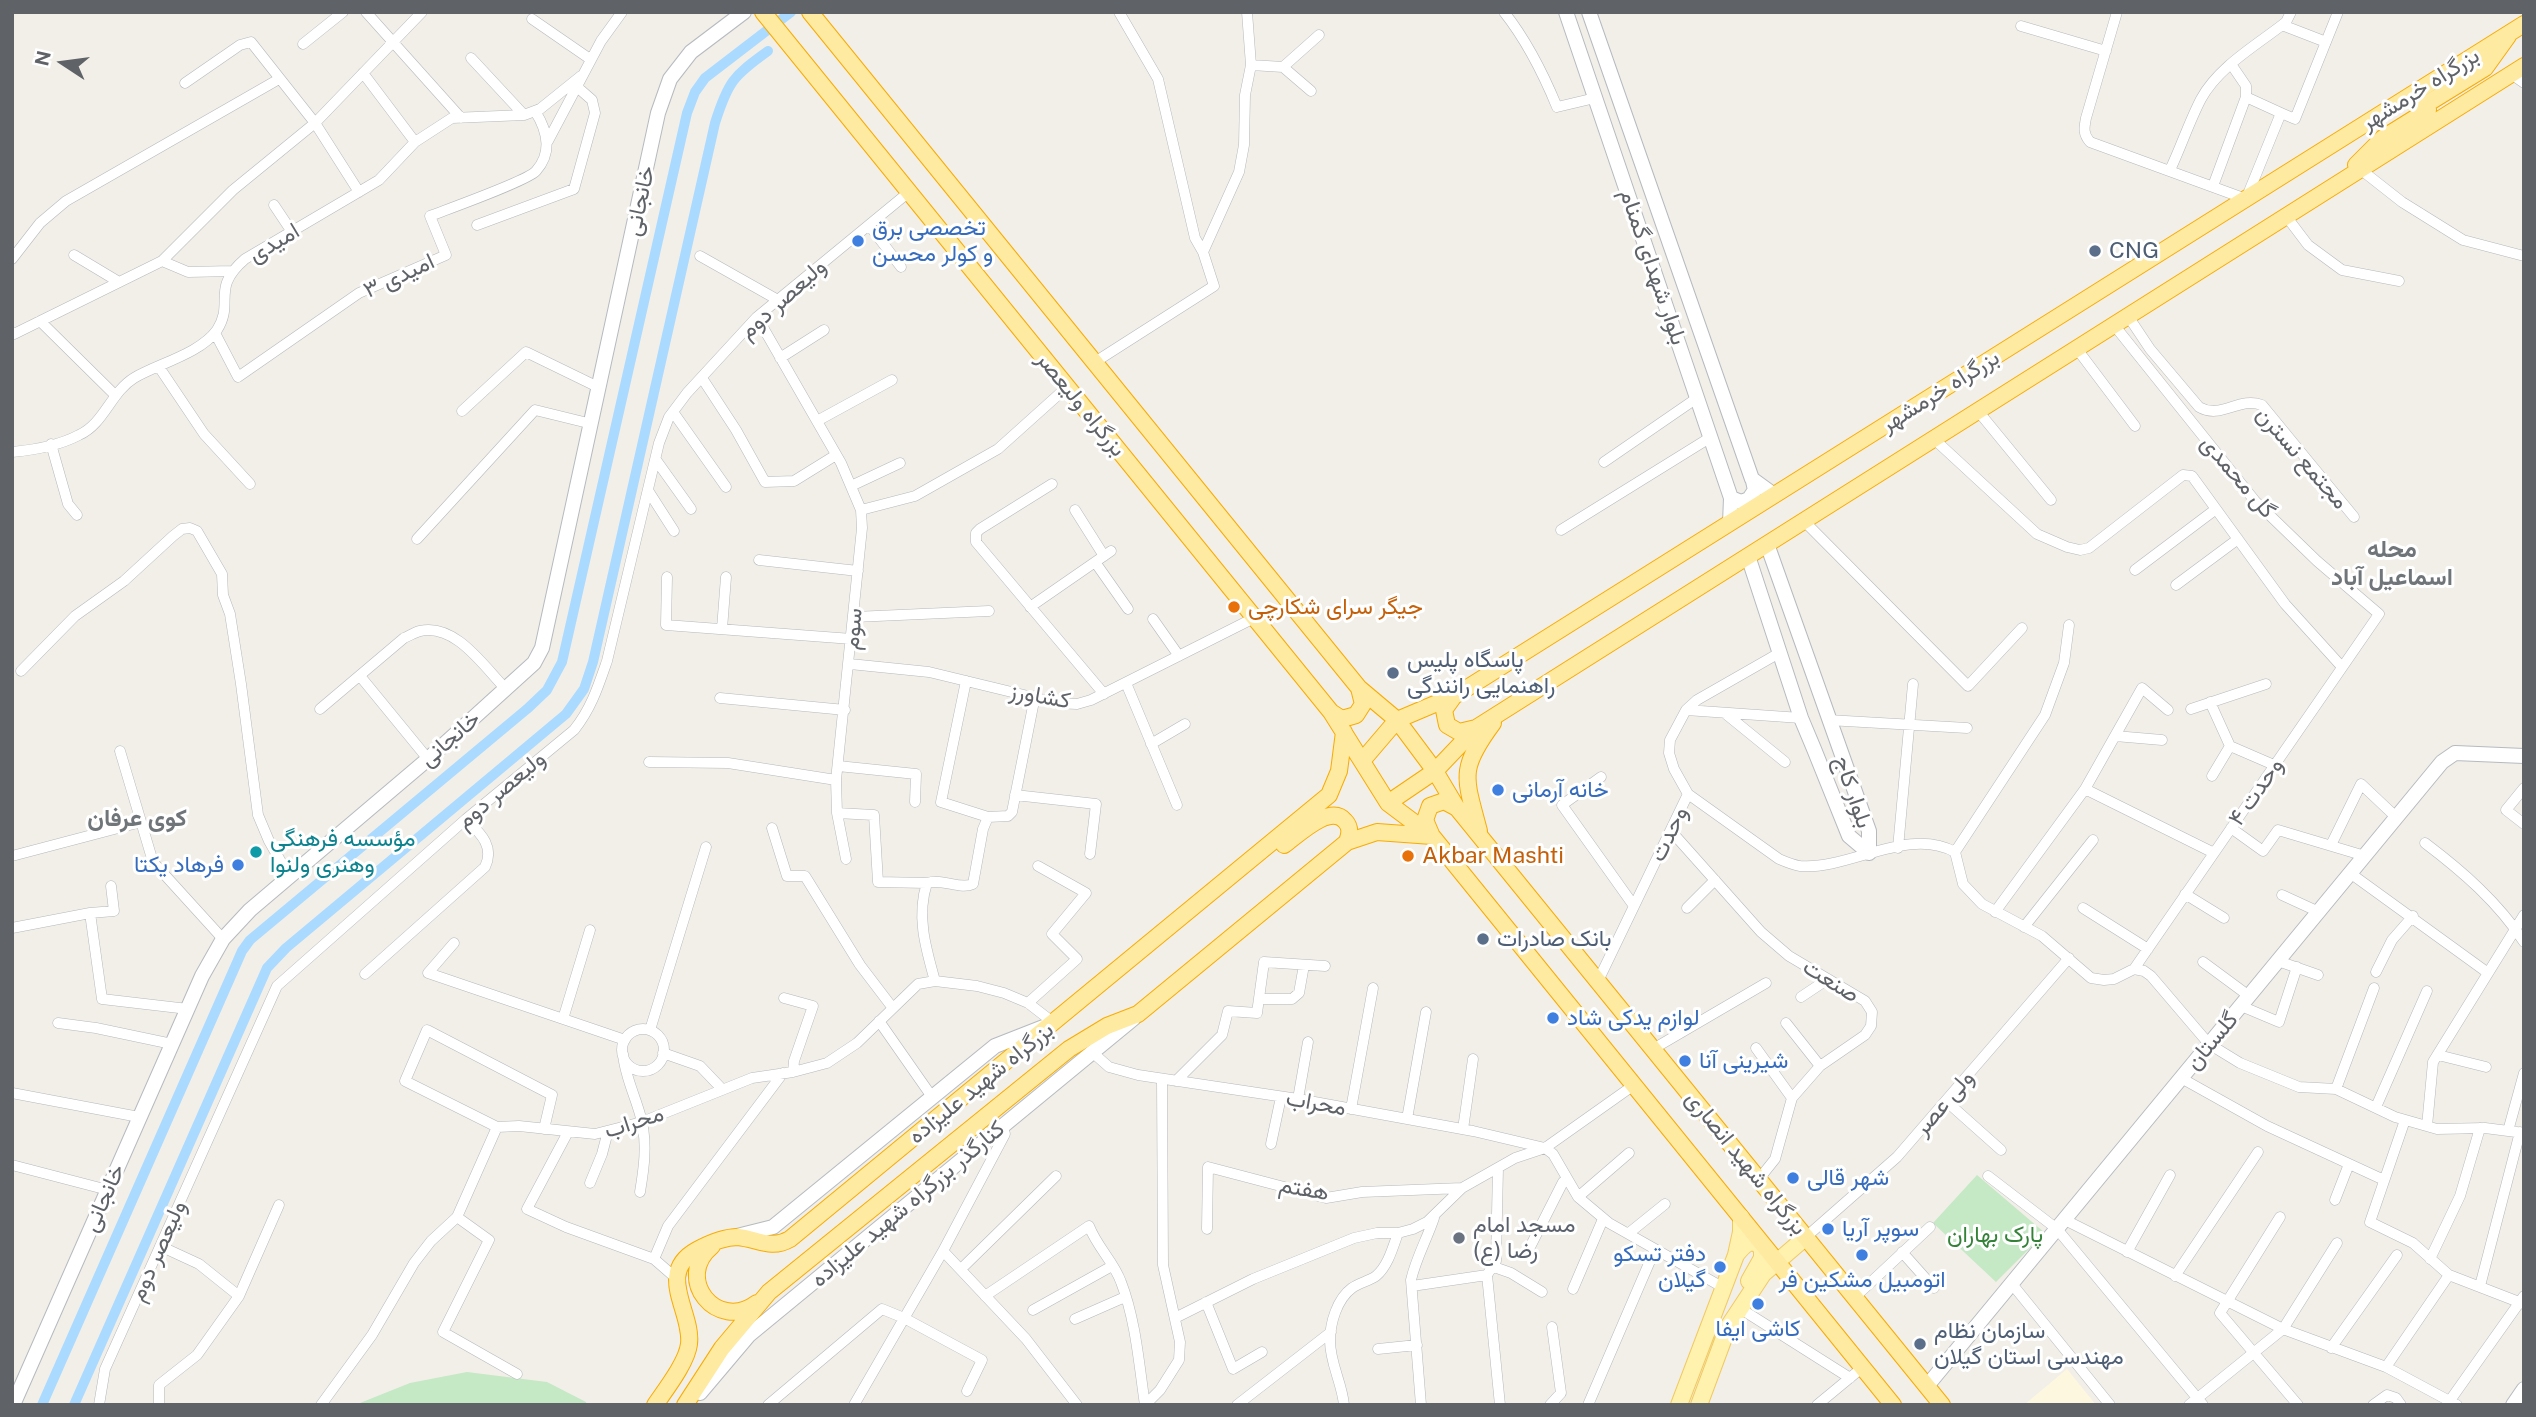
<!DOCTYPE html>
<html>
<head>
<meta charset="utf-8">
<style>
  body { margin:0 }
  #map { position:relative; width:2536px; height:1417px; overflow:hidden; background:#f1efe8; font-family:"Public Sans",sans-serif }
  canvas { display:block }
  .frame { position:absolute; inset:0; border:14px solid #5f6368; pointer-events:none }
  .north { position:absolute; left:28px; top:28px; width:70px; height:70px; -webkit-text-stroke:5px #fff; paint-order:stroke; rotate:283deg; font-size:19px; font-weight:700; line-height:28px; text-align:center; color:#5f6368 }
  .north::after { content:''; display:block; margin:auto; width:24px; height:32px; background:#5f6368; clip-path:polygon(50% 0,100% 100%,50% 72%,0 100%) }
</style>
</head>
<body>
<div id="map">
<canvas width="2536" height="1417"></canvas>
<div class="frame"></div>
<div class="north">N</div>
</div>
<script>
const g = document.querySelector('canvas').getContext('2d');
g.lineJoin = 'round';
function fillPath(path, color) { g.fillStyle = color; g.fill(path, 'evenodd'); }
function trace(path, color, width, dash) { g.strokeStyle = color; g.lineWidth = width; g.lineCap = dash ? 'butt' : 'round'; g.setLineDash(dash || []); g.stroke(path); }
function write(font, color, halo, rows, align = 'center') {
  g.font = font + ' "Public Sans",Vazirmatn,sans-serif'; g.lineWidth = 6; g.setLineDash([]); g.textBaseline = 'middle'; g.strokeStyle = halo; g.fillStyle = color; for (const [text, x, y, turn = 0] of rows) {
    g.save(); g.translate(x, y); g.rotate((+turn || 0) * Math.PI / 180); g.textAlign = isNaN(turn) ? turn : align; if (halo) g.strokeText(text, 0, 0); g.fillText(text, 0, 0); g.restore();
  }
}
fillPath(new Path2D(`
  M2067 1369 2096 1405H2024Z`), '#fef7e0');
fillPath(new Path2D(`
  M1977 1175 2045 1233 1996 1282 1933 1223Z
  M467 1372 547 1382 586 1402 587 1405H355L410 1383Z`), '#c5e8c5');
trace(new Path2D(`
  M42 1405 242 951 250 940 527 709 547 690 562 662 687 113 695 92 705 78 791 12
  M74 1405 267 968 286 948 566 714 584 689 593 662 715 123C728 82 733 76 768 51`), '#aadaff', 10);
const minor = new Path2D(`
  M366 12 461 118
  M1504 12C1527 41 1543 73 1557 107L1595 98
  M2117 12 2086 118C2084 128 2083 134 2090 142L2246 199 2281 113 2295 119 2338 12
  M532 19 590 59
  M2282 25 2326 42
  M2021 26 2106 51
  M303 44 343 12
  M471 58 524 115
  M1251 65 1283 67 1319 35
  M1283 67 1311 91
  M363 73 415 142
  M2511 74 2524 83
  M185 83 240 45 251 42 315 123 359 192
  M2246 97 2281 113
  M548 141 601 41 622 12
  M2360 169 2402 202 2463 240 2524 256
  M2170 170C2181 147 2189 122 2201 99 2219 66 2257 45 2286 22L2291 12
  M2213 186 2246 97V86L2231 64
  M274 205 292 232
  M2286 216 2308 245 2342 270 2399 281
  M477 225 574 189 595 113 592 100 576 86
  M869 225 901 267
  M1203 252 1239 172 1244 145 1245 95 1251 65 1247 12
  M74 255 119 282
  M700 256 778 300
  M12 259 40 223 66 201 279 79
  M162 261 188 272 232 271
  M2128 316 2150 349 2199 407C2221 420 2239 396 2262 405L2354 517
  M757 317 841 463 861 510 862 528 836 780 837 813 874 815 878 882 927 883
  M40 321 115 395
  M2114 325 2255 501 2317 561 2379 614 2134 969
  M12 332 14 334 162 261 233 190 315 123 422 12
  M215 333 238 377 359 293 446 255 430 216C448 209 527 181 536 171 553 152 547 130 535 111
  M2077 349 2135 426
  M780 358 824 330
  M1095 362 1214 286 1203 252 1195 238 1158 79 1119 12
  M159 367 204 434 250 484
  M702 378 736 430 765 482 794 481 836 455
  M462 411 526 352 600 388
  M1978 411 2051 500
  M673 412 726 487
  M817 421 892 380
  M1934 439 2037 534 2067 547 2080 550 2089 548 2183 475 2192 476 2285 604 2342 667
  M51 444 68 504 77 515
  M12 452C34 450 60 445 79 435 104 424 111 392 134 378 157 364 200 354 217 330 235 302 210 289 245 259L379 180 415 142 452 118 524 115 540 109 581 76
  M656 460 691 509
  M1604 462 1697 398
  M1052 484 980 529 976 533V542L1104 694
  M851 486 900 463
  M649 492 674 531
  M861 510 915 496 998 449 1067 387
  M1075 510 1104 556
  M1804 521 1968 686 2022 628
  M1561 530 1711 437
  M417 539 535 410 592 424
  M759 560 858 571
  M1095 562 1128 609
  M2135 570 2216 509
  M667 577 666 625 852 639
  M2176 585 2238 539
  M1030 607 1111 551
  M854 617 989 611
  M1153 619 1179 656
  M722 629 726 577
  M1781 652 1697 700 1686 710 1670 740 1669 753 1674 769 1688 794 1779 859C1786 862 1793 865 1800 866 1850 870 1908 826 1955 852L1963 884 1982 904 2042 936 2091 978 2104 980 2114 979 2134 969 2144 971 2151 976 2209 1044 2240 1063 2299 1087 2336 1089 2395 1117 2437 1129 2485 1128 2524 1133
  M850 664 929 672 1057 703 1077 704 1091 700 1254 618
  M21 671 75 616 124 581 173 536 182 529 190 528 197 531 222 574 223 595 230 614 241 684 258 815 269 841 289 876
  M360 676 428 759
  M966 681 941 802 988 817
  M1126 683 1177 805
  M720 698 845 710
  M2210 702 2230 746 2274 765
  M320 709 404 638C409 636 415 632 420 631 456 623 484 667 506 689
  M2191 709 2266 684
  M1686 710 1801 718
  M1726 714 1785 762
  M1828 720 1967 728
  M2115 736 2162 740
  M1151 744 1185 724
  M120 751 153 862 223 939
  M649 762 728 763 836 780
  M838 766 916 774 915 802
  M2212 776 2230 746
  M1601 777 1562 805 1634 906
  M2524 788 2506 810 2524 824
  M2085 789 2214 853
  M1015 795 1096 804 1090 854
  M837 813 846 859
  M772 828 787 876H805L860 965 892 1007
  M2231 828 2263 851 2278 830 2365 856
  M1671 831 1761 932 1789 956 1865 1001 1872 1012 1871 1026 1865 1035 1820 1066 1792 1098 1775 1159 1759 1179
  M2425 843C2462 871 2498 902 2524 942
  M2331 845 2361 784 2397 818
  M1898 848 1913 684
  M1955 852 2045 715 2064 663 2069 625
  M12 856 141 822
  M2350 873 2488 973
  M2185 894 2224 918
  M2282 895 2319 912
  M1687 908 1715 880
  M2083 908 2148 949
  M1995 912 2085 789 2142 688 2168 710
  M90 913 114 911 111 886
  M2024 927 2093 840
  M12 928 90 913 102 999 188 1009
  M454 943 428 973 625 1040
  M2278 961 2318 975
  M2203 962 2249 996
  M2376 972 2392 940 2413 916
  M365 974 485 867C495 846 480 833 466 819
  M935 981C926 949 916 916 927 883 943 878 960 890 973 884L983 829 988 817 1008 816 1012 812 1035 696
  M1598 981 1688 794
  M1801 997 1828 979
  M784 998 813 1006 794 1061 793 1072
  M1259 999H1292L1299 993 1304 965
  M1028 1003 1077 959 1052 934 1086 893 1038 866
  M2241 1006 2279 1022 2297 967
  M563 1019 590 930
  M879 1021 930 1094
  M58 1023 96 1028 172 1044
  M1786 1023 1820 1066
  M622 1050a21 21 0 1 1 42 0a21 21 0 1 1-42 0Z
  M650 1030 706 847
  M1756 1048 1792 1098
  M1653 1049 1766 983
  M1092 1052 1109 1067 1138 1075 1298 1099 1473 1131 1545 1148 1553 1154 1578 1197 1609 1223 1724 1288
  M663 1053 700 1066 722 1089
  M623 1054C625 1078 637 1099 642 1122 647 1146 644 1168 640 1192
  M2438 1055 2486 1067
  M2181 1078 2267 1126 2384 1180
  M1176 1081 1222 1035 1228 1011 1257 1013 1264 962 1325 966
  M2336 1089 2374 988
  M12 1093 139 1117
  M1298 1099 1308 1042
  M1946 1101 2001 1150
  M2376 1107 2427 991
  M1351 1109 1373 988
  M1407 1119 1426 1012
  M2405 1120 2370 1222 2413 1243 2449 1275 2524 1304
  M2427 1126 2433 1062 2524 915
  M497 1127 405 1081 427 1030 552 1095 544 1129
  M1463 1129 1473 1059
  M2508 1131 2524 1073
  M568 1132 527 1209 566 1227 654 1259 677 1279
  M1271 1144 1281 1097
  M12 1165 108 1190
  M1498 1168 1496 1261 1487 1275 1500 1405
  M1988 1176 2057 1229 2203 1405
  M590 1183 602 1154 608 1131
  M1578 1197 1629 1153
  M2335 1200 2349 1164
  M457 1217 489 1240 443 1332 517 1374
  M2280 1217 2220 1313 2298 1405
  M2065 1220 2283 1329 2386 1367 2457 1405
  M1207 1229 1208 1167 1326 1198 1362 1192 1462 1188
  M1629 1233 1665 1204
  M1806 1237 1897 1157 2069 958
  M160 1246 199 1264 239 1296
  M943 1251 1026 1339 1077 1405
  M1528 1251 1563 1182
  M1902 1252 1934 1288
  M2127 1252 2170 1175
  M654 1259 668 1226 783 1073
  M2430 1259 2460 1196 2480 1128
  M1494 1267 1511 1273 1542 1292
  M961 1269 1056 1176
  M2175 1276 2258 1152
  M2012 1284 2110 1405
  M1412 1286 1487 1275
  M2480 1286 2520 1132
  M1573 1289 1603 1219
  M985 1296 1089 1226C1097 1247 1114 1262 1121 1282 1136 1321 1139 1365 1145 1405
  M1855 1297 1930 1227
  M1206 1302 1233 1369 1262 1352
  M1741 1309 1850 1378
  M1033 1310 1112 1266
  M1175 1318 1253 1279 1354 1238 1377 1233H1398L1413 1229 1427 1222 1462 1188 1515 1158 1545 1148 1634 1085
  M1075 1319 1125 1297
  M2331 1348 2397 1255
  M1378 1349 1417 1345
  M2386 1367 2449 1275
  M2451 1399 2524 1296
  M99 1405 105 1369 277 986 466 819 574 730C591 709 598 687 607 661L659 443 669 417 687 393 757 317 909 192
  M159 1405V1385L197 1355 239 1296 279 1205
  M321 1405 372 1335 414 1263 431 1241 457 1217 497 1127 519 1126 595 1134 642 1122 752 1078 793 1072 827 1063 857 1043 918 984 935 981 977 986 1004 993 1028 1003 1054 1023
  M768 1405 882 1309 904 1318 982 1360 967 1391
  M854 1405 943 1251 1005 1134 1002 1126
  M1145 1405 1160 1390 1179 1360 1180 1342 1163 1265 1162 1079
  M1237 1405 1331 1332
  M1344 1405C1342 1383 1330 1363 1330 1341 1330 1323 1337 1299 1352 1288 1359 1283 1369 1281 1376 1276 1388 1266 1393 1247 1398 1233
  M1421 1405 1411 1280C1416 1258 1427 1239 1434 1218
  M1550 1405 1561 1393 1552 1327
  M1588 1405 1653 1254
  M1817 1405 1863 1367
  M2189 1405 2283 1329 2337 1243
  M2373 1405 2387 1395 2396 1398 2401 1405`);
const secondary = new Path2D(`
  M1566 12 1731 498 1730 523
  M1589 12 1752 479 1774 495
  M1731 498 1741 502 1749 499 1755 490 1753 481
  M1767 544 1869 831V853
  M1748 556 1801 718 1814 749 1849 836 1869 853
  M737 1236 773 1227 995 1046 1046 1026
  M1927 1386 2442 762 2455 753 2524 756
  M700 1393 749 1335 1134 1018
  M13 1405 202 976 223 939 250 910 428 759 534 663 542 648 658 113 670 79 691 52 744 12
  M2513 1405 2524 1389`);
const primary = new Path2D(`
  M1736 1255C1744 1245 1752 1236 1762 1249V1258L1749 1281
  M1679 1405 1736 1255 1741 1232V1217
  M1699 1405 1728 1327 1763 1274 1806 1237`);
const trunk = new Path2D(`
  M763 12 1331 712 1388 803 1432 836 1893 1405
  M810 12 1359 688 1397 720 1435 771 1457 808 1942 1405
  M2425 105 2485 68 2508 36
  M2356 165 2383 138 2428 110
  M1454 696 1444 710 1447 725 1459 732 1476 728
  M1331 712 1342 719 1356 715 1363 704 1359 688
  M1362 761 1397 720 1456 695 2524 24
  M1388 803 1435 771 1476 728 2524 66
  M1479 831C1465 777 1458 770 1493 723
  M1431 834 1425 820 1430 806 1444 801 1457 808
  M1284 845C1297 836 1330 803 1345 821 1351 827 1350 834 1347 842
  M712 1246C673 1278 717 1333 757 1303
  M655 1405C666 1389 687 1362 689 1344 693 1312 655 1273 697 1250 708 1244 725 1237 738 1237 758 1239 771 1250 790 1239L1329 795 1339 771 1344 732
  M685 1405 722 1348 769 1292 1069 1049 1107 1026 1138 1014 1347 842 1377 832 1432 836`);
trace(minor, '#b5b8bc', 11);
trace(secondary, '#b6babf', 16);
trace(primary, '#f2c960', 18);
trace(trunk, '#f9ab00', 18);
trace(minor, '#fff', 10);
trace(secondary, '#fff', 14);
trace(primary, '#fff2af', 16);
trace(trunk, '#feeaa1', 16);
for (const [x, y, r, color] of [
  [858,241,7,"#3f7fe0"],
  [2095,251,7,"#5c6f8a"],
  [1234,607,7,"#e8710a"],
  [1393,673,7,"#5c6f8a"],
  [1498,790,7,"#3f7fe0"],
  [256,852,7,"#0f9aa8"],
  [1408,856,7,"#e8710a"],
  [238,865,7,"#3f7fe0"],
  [1483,939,7,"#5c6f8a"],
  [1553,1018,7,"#3f7fe0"],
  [1685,1061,7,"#3f7fe0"],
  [1793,1178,7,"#3f7fe0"],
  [1828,1229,7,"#3f7fe0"],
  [1459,1238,7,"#6b7280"],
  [1862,1255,7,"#3f7fe0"],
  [1720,1267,7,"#3f7fe0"],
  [1758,1304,7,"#3f7fe0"],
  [1920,1344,7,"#5c6f8a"]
]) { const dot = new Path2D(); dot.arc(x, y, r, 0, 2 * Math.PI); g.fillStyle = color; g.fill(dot); trace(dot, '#fff', 2.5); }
write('23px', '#5f6368', '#fff', [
  ["بزرگراه خرمشهر",2420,89,-32],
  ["خانجانی",640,201,-78],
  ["امیدی",274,243,-31],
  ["بلوار شهدای گمنام",1653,267,71],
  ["امیدی ۳",399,276,-25],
  ["ولیعصر دوم",783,299,-42],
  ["بزرگراه خرمشهر",1940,391,-32],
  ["بزرگراه ولیعصر",1081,404,51],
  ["مجتمع نسترن",2302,458,49],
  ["گل محمدی",2238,477,49],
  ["سوم",853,629,-85],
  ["کشاورز",1040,696,10],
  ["خانجانی",450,739,-41],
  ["ولیعصر دوم",501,790,-40],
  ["بلوار کاج",1853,792,71],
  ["وحدت ۴",2256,792,-55],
  ["وحدت",1669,834,-64],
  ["صنعت",1831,981,32],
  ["گلستان",2212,1041,-50],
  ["بزرگراه شهید علیزاده",981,1083,-39],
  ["محراب",1316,1103,10],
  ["ولی عصر",1944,1103,-49],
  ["محراب",634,1122,-18],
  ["بزرگراه شهید انصاری",1746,1163,51],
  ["هفتم",1304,1189,10],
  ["خانجانی",104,1198,-66],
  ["کنارگذر بزرگراه شهید علیزاده",908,1204,-40],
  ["ولیعصر دوم",158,1251,-66]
]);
write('23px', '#366cbe', '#fff', [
  ["تخصصی برق",872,228],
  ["و کولر محسن",872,254],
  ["خانه آرمانی",1512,790],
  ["فرهاد یکتا",224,865,"right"],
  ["لوازم یدکی شاد",1567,1018],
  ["شیرینی آنا",1699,1061],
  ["شهر قالی",1807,1178],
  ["سوپر آریا",1842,1229],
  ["دفتر تسکو",1706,1254,"right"],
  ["گیلان",1706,1280,"right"],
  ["اتومبیل مشکین فر",1862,1280,"center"],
  ["کاشی ایفا",1758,1329,"center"]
], 'left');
write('23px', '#4e5e75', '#fff', [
  ["CNG",2109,251],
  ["پاسگاه پلیس",1407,660],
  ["راهنمایی رانندگی",1407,686],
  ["بانک صادرات",1497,939],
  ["سازمان نظام",1934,1331],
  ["مهندسی استان گیلان",1934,1357]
], 'left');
write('23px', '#c56008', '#fff', [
  ["جیگر سرای شکارچی",1248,607],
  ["Akbar Mashti",1422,856]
], 'left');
write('23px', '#0d838f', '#fff', [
  ["مؤسسه فرهنگی",270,839],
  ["وهنری ولنوا",270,865]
], 'left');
write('23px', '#5b616d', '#fff', [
  ["مسجد امام",1473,1225],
  ["رضا (ع)",1473,1251]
], 'left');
write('23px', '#348238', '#fff', [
  ["پارک بهاران",1995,1235]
]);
write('bold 24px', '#70757a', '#fff', [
  ["محله",2392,550],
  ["اسماعیل آباد",2392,578],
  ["کوی عرفان",137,819]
]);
</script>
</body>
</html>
